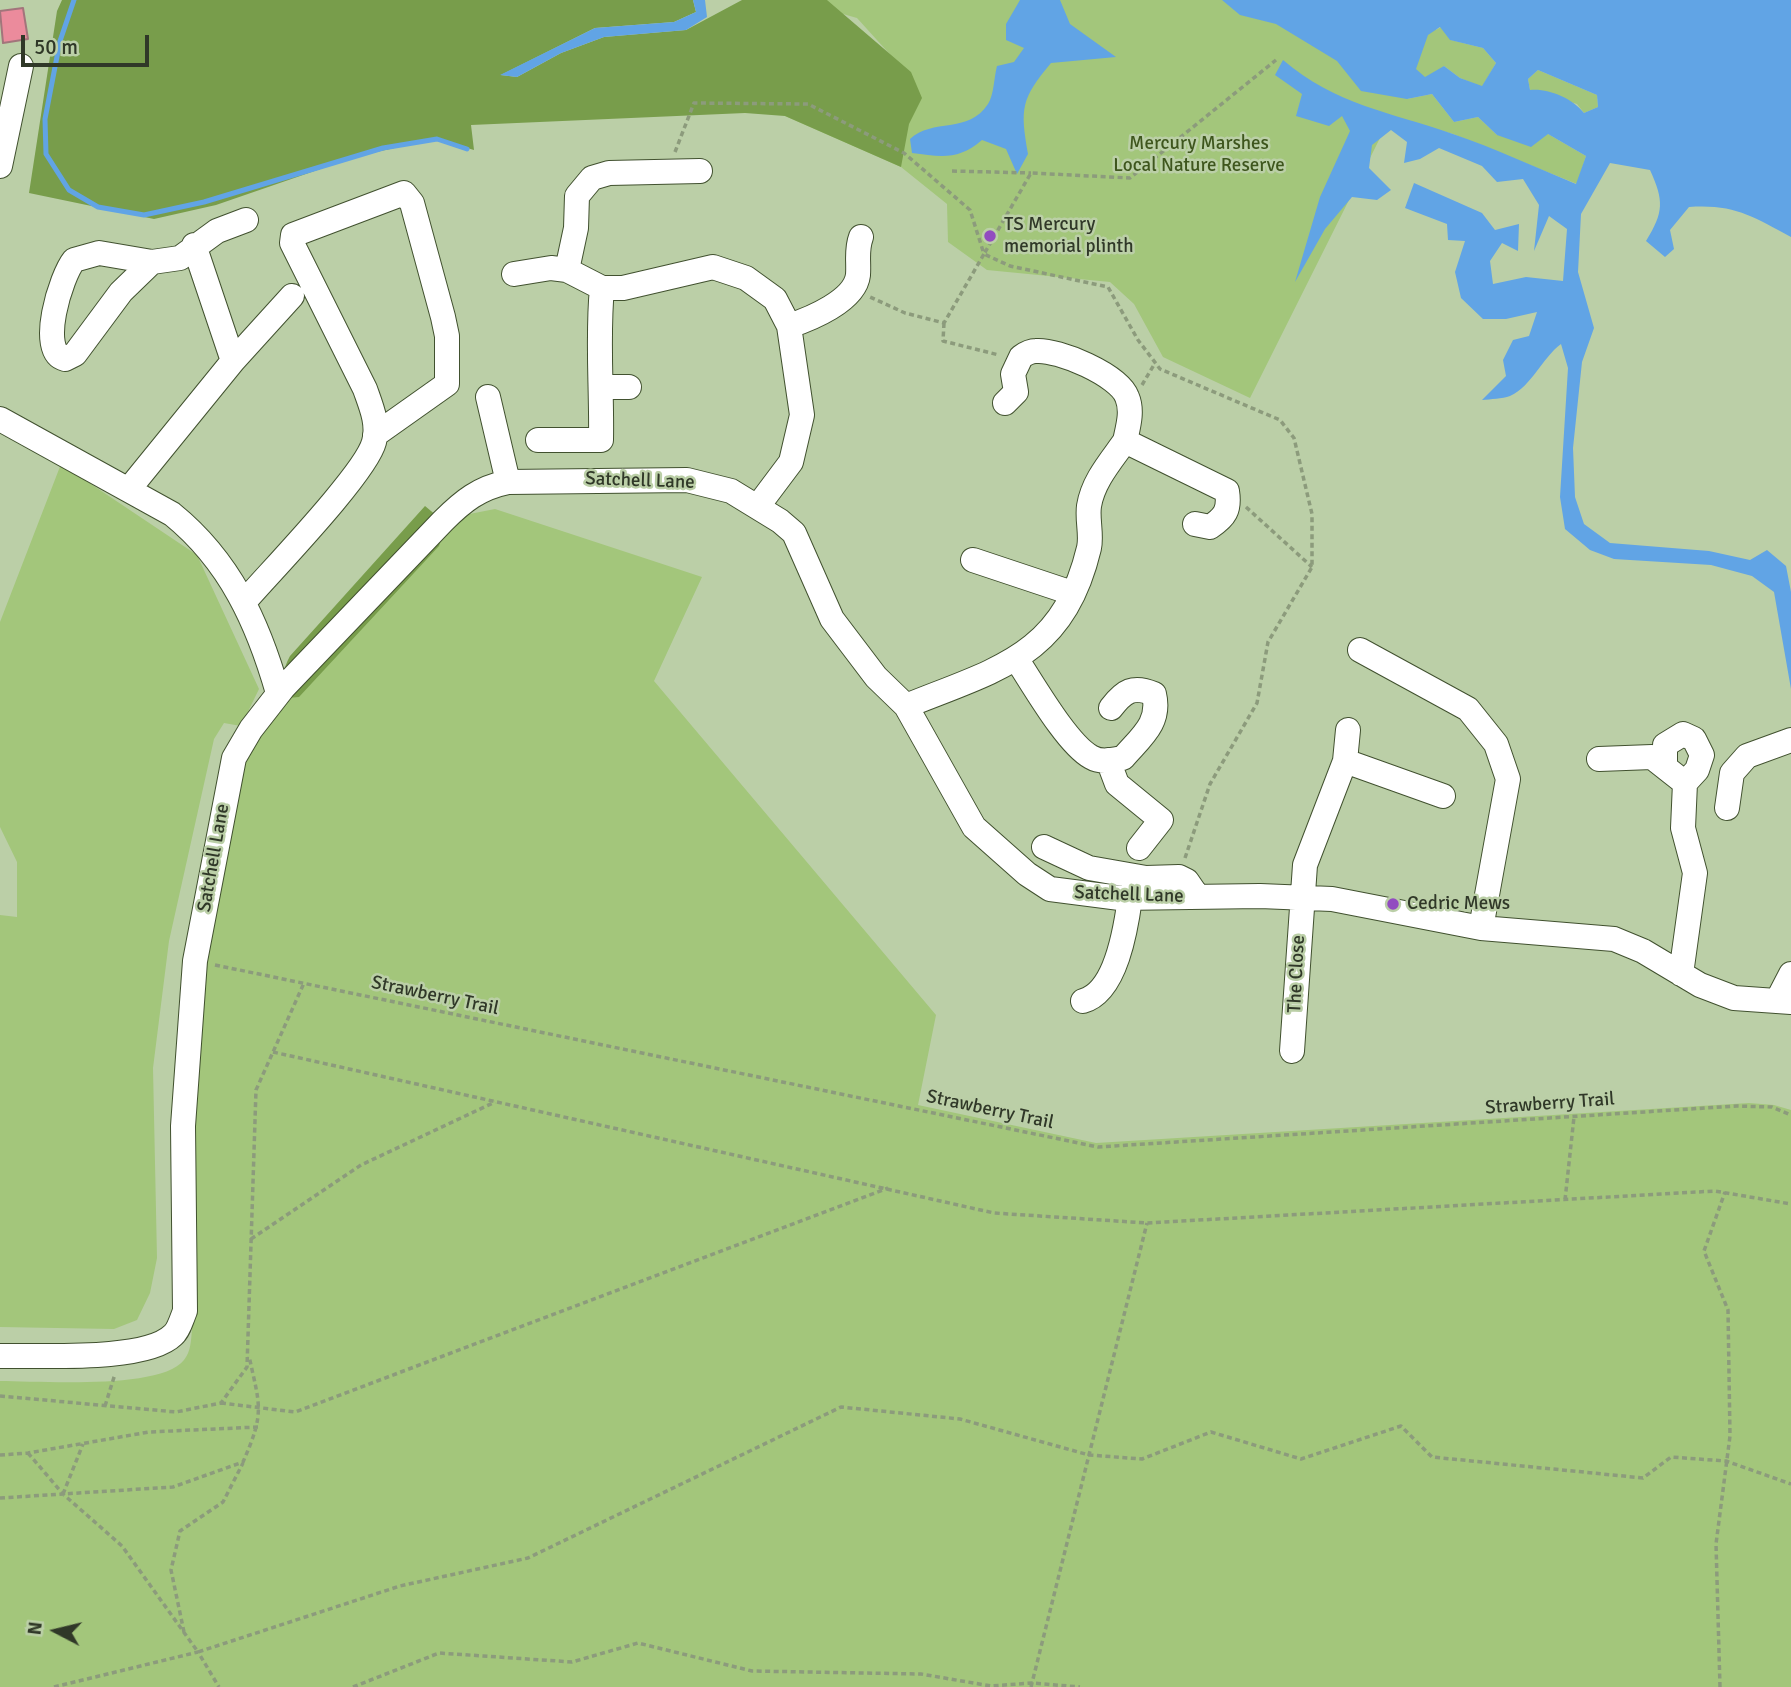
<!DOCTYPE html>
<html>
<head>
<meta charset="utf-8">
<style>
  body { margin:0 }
  #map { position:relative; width:1791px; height:1687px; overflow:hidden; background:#bbcfa7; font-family:Signika,sans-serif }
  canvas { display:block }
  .north { position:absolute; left:21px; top:1596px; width:70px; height:70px; -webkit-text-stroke:5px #bbcfa7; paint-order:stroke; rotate:277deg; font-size:19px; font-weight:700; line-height:28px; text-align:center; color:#303828 }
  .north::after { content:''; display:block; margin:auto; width:24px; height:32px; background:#303828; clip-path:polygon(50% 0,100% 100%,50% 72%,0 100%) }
  .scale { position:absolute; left:21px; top:35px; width:128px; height:32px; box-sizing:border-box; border:4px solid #303828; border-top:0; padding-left:9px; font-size:21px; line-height:24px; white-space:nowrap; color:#303828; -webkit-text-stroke:5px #bbcfa7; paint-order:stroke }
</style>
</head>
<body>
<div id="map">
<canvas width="1791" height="1687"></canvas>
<div class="north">N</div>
<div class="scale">50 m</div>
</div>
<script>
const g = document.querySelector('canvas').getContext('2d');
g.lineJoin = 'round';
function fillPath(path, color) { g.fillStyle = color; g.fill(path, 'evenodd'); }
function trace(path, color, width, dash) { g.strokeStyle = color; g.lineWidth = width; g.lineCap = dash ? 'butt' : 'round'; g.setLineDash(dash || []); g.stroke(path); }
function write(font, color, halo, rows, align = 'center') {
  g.font = font + ' Signika,sans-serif'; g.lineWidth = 5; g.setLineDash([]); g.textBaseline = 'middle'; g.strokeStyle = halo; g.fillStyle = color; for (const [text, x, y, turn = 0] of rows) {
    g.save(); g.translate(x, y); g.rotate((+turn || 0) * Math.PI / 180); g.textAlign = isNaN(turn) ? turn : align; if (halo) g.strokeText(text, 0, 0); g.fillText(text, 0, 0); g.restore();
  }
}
fillPath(new Path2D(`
  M794 0H1450L1436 30 1441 27 1451 40 1483 48 1496 63 1482 87 1460 78 1444 66 1407 99 1432 94 1454 122 1478 117 1497 135 1548 134 1586 156 1577 184 1453 134 1391 116 1250 398 1163 357 1134 304 1110 282 987 270 948 242 947 204 901 167 785 116 915 82 857 18Z
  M1538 70 1597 95 1598 107 1584 113 1577 104 1530 90 1528 79Z
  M61 464 197 555 259 689 241 726 224 723 214 739 169 941 153 1068 157 1258 150 1293 137 1320 114 1329 0 1327V915L17 917V862L0 827V622Z
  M495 509 702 577 654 681 936 1015 918 1105 1096 1143 1749 1103 1774 1105 1791 1110V1687H0V1381C39 1381 161 1390 184 1360 191 1351 191 1340 192 1329L188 1130 203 957 243 757 265 723 449 518Z`), '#a3c67b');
fillPath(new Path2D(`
  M62 0H693L696 12 674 22 595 28 501 75 517 77 561 53 604 37 686 30 742 0H827L911 72 922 98 909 124 901 167 785 116 745 113 471 125 474 150 436 139 358 156 216 205 154 219 29 193 57 11Z
  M425 506 443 521 444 531 439 546 299 697 287 698C282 683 282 670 290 656Z`), '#789d4b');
fillPath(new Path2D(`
  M693 0H705L707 17 686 30 604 37 561 53 517 77 500 75 595 28 674 22 696 12Z
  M1020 0H1060L1070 24 1116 57 1051 63C1021 99 1020 108 1028 154L1017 174 1006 149 982 140C959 160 942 157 912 153L910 139C932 118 969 134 988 104 994 95 994 77 997 66L1014 62 1024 48 1006 40V24Z
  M1222 0H1791V237C1752 216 1734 204 1689 207L1670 230 1674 249 1665 257 1646 241C1664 212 1664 201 1650 170L1610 163 1581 214 1578 272 1594 328 1582 362 1573 448 1575 497 1584 524 1610 543 1709 551 1750 560 1767 550 1786 566 1791 592V689L1774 592 1752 576 1711 565 1614 559 1590 550 1565 529 1560 497 1568 368 1561 344C1542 358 1532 386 1510 396 1502 399 1491 399 1482 400L1506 376 1503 360 1513 340 1529 336 1537 312 1506 319H1483L1461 298 1455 272 1465 241 1448 240 1447 224 1405 208 1414 183 1482 213 1495 230 1519 224 1518 251 1502 243 1490 261 1493 284 1526 277 1563 281 1567 229 1549 216 1534 251 1539 205 1523 179 1497 182 1482 166 1439 148 1420 159 1404 163 1407 142 1391 130 1372 145 1369 168 1391 190 1377 200 1352 197 1325 229 1295 282 1320 197 1350 131 1342 116 1329 126 1296 116 1302 94 1275 75 1283 60C1336 105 1390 112 1453 134 1494 148 1535 167 1576 184L1586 156 1548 134 1531 147 1497 135 1478 117 1454 122 1432 94 1407 99 1361 91 1337 61 1276 24 1240 15ZM1440 27 1450 40 1483 48 1496 63 1482 86 1460 78 1444 66 1425 77 1416 69 1428 35ZM1538 70 1597 95 1598 107 1584 113C1572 98 1548 88 1530 90L1528 79Z`), '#61a4e5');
trace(new Path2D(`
  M74 0 60 41 45 119 46 154 69 190 98 207 144 215 204 202 383 148 437 139 467 149`), '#61a4e5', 5);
const building = new Path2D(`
  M23 8 28 39 3 43 0 11Z`);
fillPath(building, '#eb8b9c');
trace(building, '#a2757b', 2);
const minor = new Path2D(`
  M0 166 21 66
  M194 245 233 361
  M152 262 99 253 74 260C61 276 37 352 65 359L75 354 121 292 152 262 180 258 217 231 246 220
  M567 270 576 228 577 196 592 178 609 173 700 171
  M514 274 551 268 567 270 602 288H623L713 267 746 278 775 299 789 326 802 415 791 462 758 506
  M789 326C810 319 855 301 858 275 859 261 856 250 861 237
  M602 387H629
  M488 397 508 482
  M1005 403 1016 392 1013 374 1021 357C1025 354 1030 351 1036 351 1058 349 1119 375 1127 397 1133 411 1128 427 1125 441
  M0 419 172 514C230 561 258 623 278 693
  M538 440H601C602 388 597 339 602 288
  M129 489 233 361 292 296
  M973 560 1072 593
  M245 601C271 571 366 473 374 442 379 424 371 406 365 389L292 243 293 235 404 193 412 203 443 317 447 336V384L375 435
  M1360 650 1468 709 1496 744 1508 779 1481 928
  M1017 660C1033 684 1067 744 1091 757 1101 763 1112 760 1123 758 1141 737 1161 723 1154 694 1133 685 1124 691 1111 708
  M906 706C997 669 1063 657 1089 548 1092 535 1087 520 1089 506 1093 481 1111 461 1125 441L1227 491C1230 510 1225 517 1210 527L1195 524
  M1599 759 1652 757 1685 783 1683 828 1695 873 1681 974
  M1108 760 1117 784 1161 820 1139 848
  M1345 761 1443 796
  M1665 766V745L1683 734 1694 739 1702 755 1697 770 1685 783
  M1727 808 1732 773 1747 756 1791 740
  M1044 847 1089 868 1146 878 1179 877 1187 881 1198 897
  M1083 1001C1116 992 1126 928 1130 898
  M1777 1001 1791 974
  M1292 1051 1305 865 1345 761 1348 730
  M0 1356C39 1355 146 1362 173 1335 179 1330 182 1318 185 1311L183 1126 195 961 234 758 251 729 283 688 443 521C463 501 479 488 508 482L687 480 731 491 780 521 794 533 832 619 876 677 906 706 974 827 1027 874 1050 889 1120 898 1260 896 1332 899 1481 928 1614 939 1643 951 1700 985 1734 998 1791 1002`);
trace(minor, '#41512f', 26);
trace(new Path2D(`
  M675 152 694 103 808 104 904 153 970 210 984 254 944 323 905 313 870 297
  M952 171 1031 173
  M944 323 943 341 999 355
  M1142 385 1155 363
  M1246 507 1312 567
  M1185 858 1210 784 1257 703 1268 642 1312 567V514L1294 438 1280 420 1160 369 1138 340 1108 287 1010 266 984 254 1031 173 1130 178 1276 60
  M215 965 1098 1147 1737 1106 1772 1107 1791 1115
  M273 1052 994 1213 1147 1223 1715 1191 1791 1204
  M1565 1200 1574 1117
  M251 1239 361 1165 495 1102
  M0 1396 176 1412 221 1403 247 1367 256 1090 304 983
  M221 1403 295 1412 888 1188
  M105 1406 115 1374
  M28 1453 63 1494 122 1546 198 1652 400 1586 528 1558 841 1407 960 1419 1089 1455 1142 1459 1211 1432 1301 1459 1401 1426 1432 1457 1643 1478 1671 1457 1726 1461 1791 1484
  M0 1455 28 1453 149 1432 258 1427
  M63 1494 83 1444
  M0 1498 173 1487 243 1462C265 1412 260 1407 249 1356
  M184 1632 171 1570 180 1531 223 1502 243 1463
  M54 1687 198 1652 219 1687
  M353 1687 439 1653 572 1662 638 1643 752 1671 921 1674 991 1686 1032 1683 1080 1687
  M1031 1687 1147 1223
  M1720 1687 1716 1544 1730 1436 1728 1310 1704 1251 1725 1192`), '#8c9b7c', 3.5, [5, 3.5]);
trace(minor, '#fff', 24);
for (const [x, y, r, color] of [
  [990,236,7,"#924cc0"],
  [1393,904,7,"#924cc0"]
]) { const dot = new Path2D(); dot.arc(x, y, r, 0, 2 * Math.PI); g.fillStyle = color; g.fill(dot); trace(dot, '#bbcfa7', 2.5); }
write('19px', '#3e561d', '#bbcfa7', [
  ["Mercury Marshes",1199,144],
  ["Local Nature Reserve",1199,166]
]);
write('19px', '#303828', '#bbcfa7', [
  ["TS Mercury",1004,225],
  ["memorial plinth",1004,247],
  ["Cedric Mews",1407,904]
], 'left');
write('19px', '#303828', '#bbcfa7', [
  ["Satchell Lane",640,481,2],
  ["Satchell Lane",214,858,-80],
  ["Satchell Lane",1129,895,2],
  ["The Close",1297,974,-87],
  ["Strawberry Trail",435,996,12],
  ["Strawberry Trail",1550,1104,-4],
  ["Strawberry Trail",990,1110,12]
]);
</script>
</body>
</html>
